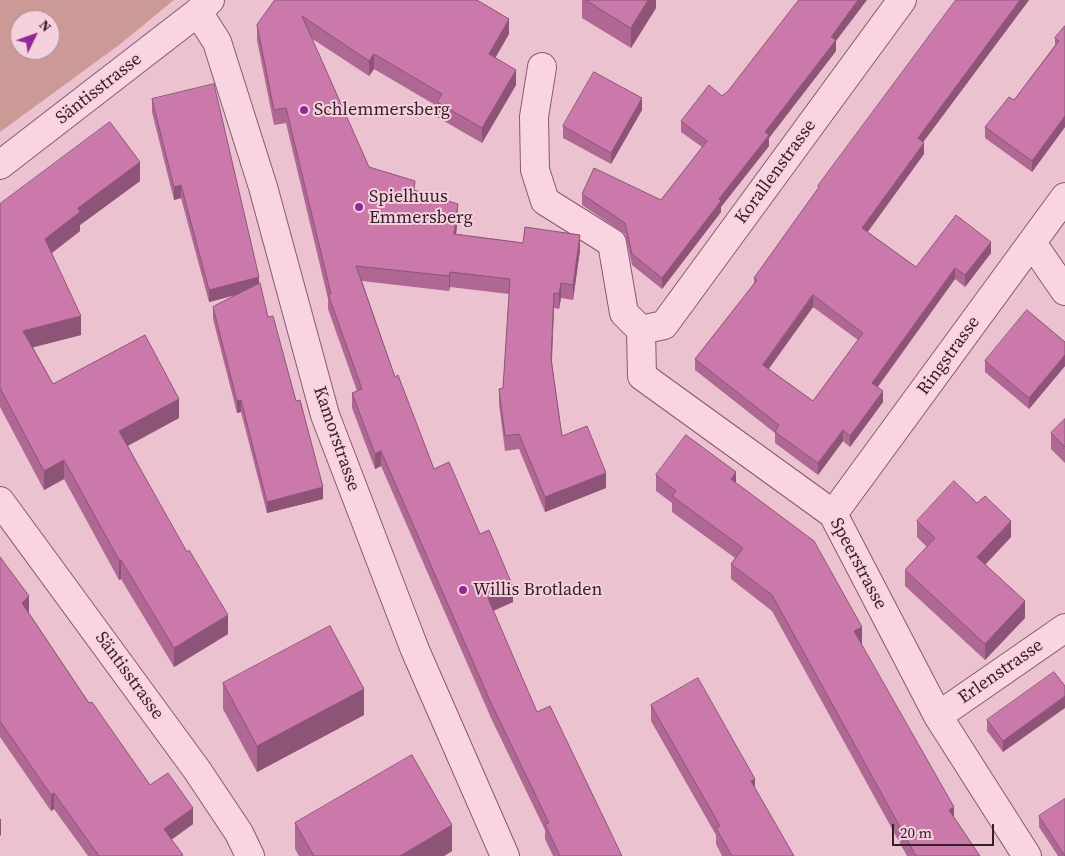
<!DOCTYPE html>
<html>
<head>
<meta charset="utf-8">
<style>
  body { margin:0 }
  #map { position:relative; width:1065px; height:856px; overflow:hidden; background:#edc2d0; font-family:"Source Serif 4",serif }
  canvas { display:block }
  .north { position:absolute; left:10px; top:10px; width:50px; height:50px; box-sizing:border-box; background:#f5d1dd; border:1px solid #a98996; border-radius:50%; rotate:48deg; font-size:14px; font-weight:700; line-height:20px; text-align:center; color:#361d2b }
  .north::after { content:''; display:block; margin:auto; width:18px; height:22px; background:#902a95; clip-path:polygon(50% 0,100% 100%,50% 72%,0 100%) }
  .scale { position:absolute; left:892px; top:824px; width:102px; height:22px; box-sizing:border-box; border:2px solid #361d2b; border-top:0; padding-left:6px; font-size:15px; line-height:18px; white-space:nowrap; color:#361d2b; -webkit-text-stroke:4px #f5d1dd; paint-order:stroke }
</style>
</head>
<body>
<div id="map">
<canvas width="1065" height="856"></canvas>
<div class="north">N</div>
<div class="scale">20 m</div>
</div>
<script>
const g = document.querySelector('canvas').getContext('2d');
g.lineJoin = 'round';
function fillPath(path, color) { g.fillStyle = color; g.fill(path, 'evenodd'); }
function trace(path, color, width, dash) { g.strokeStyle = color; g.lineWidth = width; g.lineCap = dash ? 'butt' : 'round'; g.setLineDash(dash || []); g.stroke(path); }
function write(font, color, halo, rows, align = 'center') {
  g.font = font + ' "Source Serif 4",serif'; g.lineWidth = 4; g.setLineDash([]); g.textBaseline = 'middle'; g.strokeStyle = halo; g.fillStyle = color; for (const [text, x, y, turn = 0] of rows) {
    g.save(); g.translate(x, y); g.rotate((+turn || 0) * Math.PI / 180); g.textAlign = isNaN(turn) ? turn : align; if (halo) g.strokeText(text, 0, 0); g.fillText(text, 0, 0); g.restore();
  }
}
fillPath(new Path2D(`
  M0 0H174L119 45 0 132ZM20 20H50V50H20Z`), '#cb9a96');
const minor = new Path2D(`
  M198 12 217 42 263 187 325 415 415 650 505 856
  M542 67 534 117 535 170 545 201 612 243 624 313 641 330
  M0 165 198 12 210 0
  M1032 243 1065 291
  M641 330 642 376 833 514 938 716 1027 856
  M641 330 664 325 902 0
  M0 501 197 770 239 833 250 856
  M833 514 1065 197
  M938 716 1065 628`);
trace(minor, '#875970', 30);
trace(minor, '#f8d5e1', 28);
fillPath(new Path2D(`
  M275 0 509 34 495 57 516 85 482 143 437 117V106L374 69 369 76 311 38 369 167 415 191 458 219 456 234 580 250 573 300 561 298 559 309 554 308 552 362 562 436 606 488 545 512 519 449 505 451 499 404V389L503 388 509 294 450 287 449 291 362 281 395 377 434 469 480 534 513 602 493 611 537 712 622 856H553L545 839V830L491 718 381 466 375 469 352 408V393L357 391 328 309V299L286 123 274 125 257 40V25Z
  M582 0H656V8L631 48 582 18Z
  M1029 0 923 142 924 154 868 232 916 267 991 253 965 287 955 279 878 387 883 402 850 447 843 441 818 475 775 443V433L695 370V359L754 284V278L818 189V186ZM813 307 858 340 813 401 769 369Z
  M1065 26V127L1032 172 985 138V127L1014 100 1055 45V38Z
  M836 41V51L769 138V146L721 207V212L662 289 632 265 625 234 582 205V194L661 200 702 147 681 132V121L722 96Z
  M152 99 259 283 268 317 296 401 323 499 267 513 241 412 237 413 213 319V307L235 295 209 302 181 198 174 200 152 112Z
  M642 110 611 164 563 138V126Z
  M140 181 80 225V231L52 253 81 335 33 347 53 384 179 418 128 446 228 634 174 667 121 579 119 580 64 479 44 490 0 407V204Z
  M1065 342V366L1029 409 985 372V361Z
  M1065 419V463L1051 449V433Z
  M656 475 736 483 862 643 861 644 954 817 980 856H907L772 611 731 579V564L735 558 672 512V503L656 491Z
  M917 521 1011 537 985 565 1025 618 985 660 905 586V570L927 547 917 537Z
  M0 557 29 613 89 703 150 785 193 824 171 840 183 856H88L54 809 51 811 0 737Z
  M223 683 364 715 257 772 223 709Z
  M1065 686 1003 752 987 731V720Z
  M651 705 755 789 794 856H722L716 844V835L651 721Z
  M1039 816 1065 856H1058L1039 827Z
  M295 823 452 851 444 856H299L295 849Z`), '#af6793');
fillPath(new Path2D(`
  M648 0H656V8L631 48V28Z
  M858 0H867L836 41V51L769 138V146L721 207V212L662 289V278L719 199 831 37Z
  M1020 0H1029L918 149V138Z
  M509 19V34L489 69V54Z
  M374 54V69L369 76V61Z
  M516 70V85L482 143V128Z
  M642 98V110L611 164V153Z
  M1065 116V127L1032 172V161Z
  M924 143V154L862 239V228Z
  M140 162V181L80 225V231L45 258V239L78 208Z
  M181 185V198L174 200V187Z
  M458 204V219L454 249V234Z
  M580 235V250L573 300V285Z
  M991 242V253L965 287V275Z
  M955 268V279L872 394V383Z
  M450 272V287L449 291V276Z
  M259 277V289L209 302V290Z
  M561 283V298L559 309V294Z
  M554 293V308L551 374V359Z
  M813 295V307L763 376V365Z
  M81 316V335L23 350V331Z
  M1065 355V366L1029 409V398Z
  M883 391V402L850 447V436Z
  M179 399V418L119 450V431Z
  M241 400V412L237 413V401Z
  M843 430V441L818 475V463Z
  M381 451V466L375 469V454Z
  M64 460V479L44 490V471Z
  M736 472V488L731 479Z
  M606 473V488L545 512V497Z
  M323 487V499L267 513V502Z
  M1011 521V537L977 573V557Z
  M119 560H121V579L119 580Z
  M513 587V602L488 613V598Z
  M29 596V613L22 619V603Z
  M1025 601V618L985 660V644Z
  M228 615V634L174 667V648Z
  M862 627V643L854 647V631Z
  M364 689V715L257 772V746Z
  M1065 696V708L1003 752V741Z
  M755 779V795L751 781Z
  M54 793V809L51 811V795Z
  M954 807V822L949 810Z
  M193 808V824L164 845V829Z
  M0 819H1V835L0 836Z
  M452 825V851L444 856H400Z`), '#8e5478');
const building = new Path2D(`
  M275 0H477L509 19 489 54 516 70 482 128 437 102 442 94 374 54 369 61 302 16 369 167 415 181 414 190 458 204 454 234 523 243 525 227 580 235 573 285 561 283 559 294 554 293 551 359 562 436 587 426 606 473 545 497 519 434 505 436 499 389 503 388 510 279 450 272 449 276 356 266 395 377 398 375 434 469 449 462 480 534 489 530 513 587 488 598 537 712 550 706 622 856H560L545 824 549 823 491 703 381 451 375 454 352 393 362 389 328 294H331L286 108 274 110 257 25Z
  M586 0H648L631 28Z
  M799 0H858L831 37 836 40 765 132 769 135 719 199 721 201 662 278 632 254 625 223 582 194 594 168 661 200 707 141 681 121 709 85 722 96 728 91Z
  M956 0H1020L918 138 924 143 862 228 916 267 956 215 991 242 965 275 955 268 872 383 883 391 850 436 843 430 818 463 775 432 779 425 695 359 757 280 754 278 819 187 818 186ZM813 295 863 333 813 401 763 365Z
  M1065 26V116L1032 161 985 127 1009 97 1014 100 1059 41 1055 38Z
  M594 72 642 98 611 153 563 126Z
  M214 84 259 277 209 290 181 185 174 187 152 99Z
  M110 122 140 162 78 208 80 212 45 239 81 316 23 331 53 384 145 335 179 399 119 431 187 552 189 550 228 615 174 648 121 560H119L64 460 44 471 0 388V204Z
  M260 283 268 317 273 316 296 401 300 400 323 487 267 502 241 400 237 401 213 307Z
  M1027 310 1065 342V355L1029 398 985 361Z
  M1065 419V447L1051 433Z
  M686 435 736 472 731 479 814 541 862 627 854 631 954 807 949 810 980 856H916L772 595 731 564 743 548 672 496 676 491 656 475Z
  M954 481 977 503 985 496 1011 521 977 557 1025 601 985 644 905 570 935 538 917 521Z
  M0 557 29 596 22 603 89 703 92 702 150 785 168 773 193 808 164 829 183 855 181 856H99L54 793 51 795 0 721Z
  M330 626 364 689 257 746 223 683Z
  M1054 672 1065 686V696L1003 741 987 720Z
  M698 678 755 779 751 781 794 856H732L716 828 720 826 651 705Z
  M412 755 452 825 400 856H314L295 823Z
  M1065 799V856L1039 816Z`);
fillPath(building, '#cb78ab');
trace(building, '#8e5478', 1);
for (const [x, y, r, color] of [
  [304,110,5,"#902a95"],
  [359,207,5,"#902a95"],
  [463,590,5,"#902a95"]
]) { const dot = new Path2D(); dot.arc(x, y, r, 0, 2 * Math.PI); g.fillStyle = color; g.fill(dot); trace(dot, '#f5d1dd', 2); }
write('18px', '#361d2b', '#f5d1dd', [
  ["Säntisstrasse",99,89,-38],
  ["Korallenstrasse",776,172,-54],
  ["Ringstrasse",949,356,-54],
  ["Kamorstrasse",336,439,71],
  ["Speerstrasse",858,564,62],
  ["Erlenstrasse",1001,672,-35],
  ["Säntisstrasse",129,676,54]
]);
write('18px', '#361d2b', '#f5d1dd', [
  ["Schlemmersberg",314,110],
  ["Spielhuus",369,197],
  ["Emmersberg",369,218],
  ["Willis Brotladen",473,590]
], 'left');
</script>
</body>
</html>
